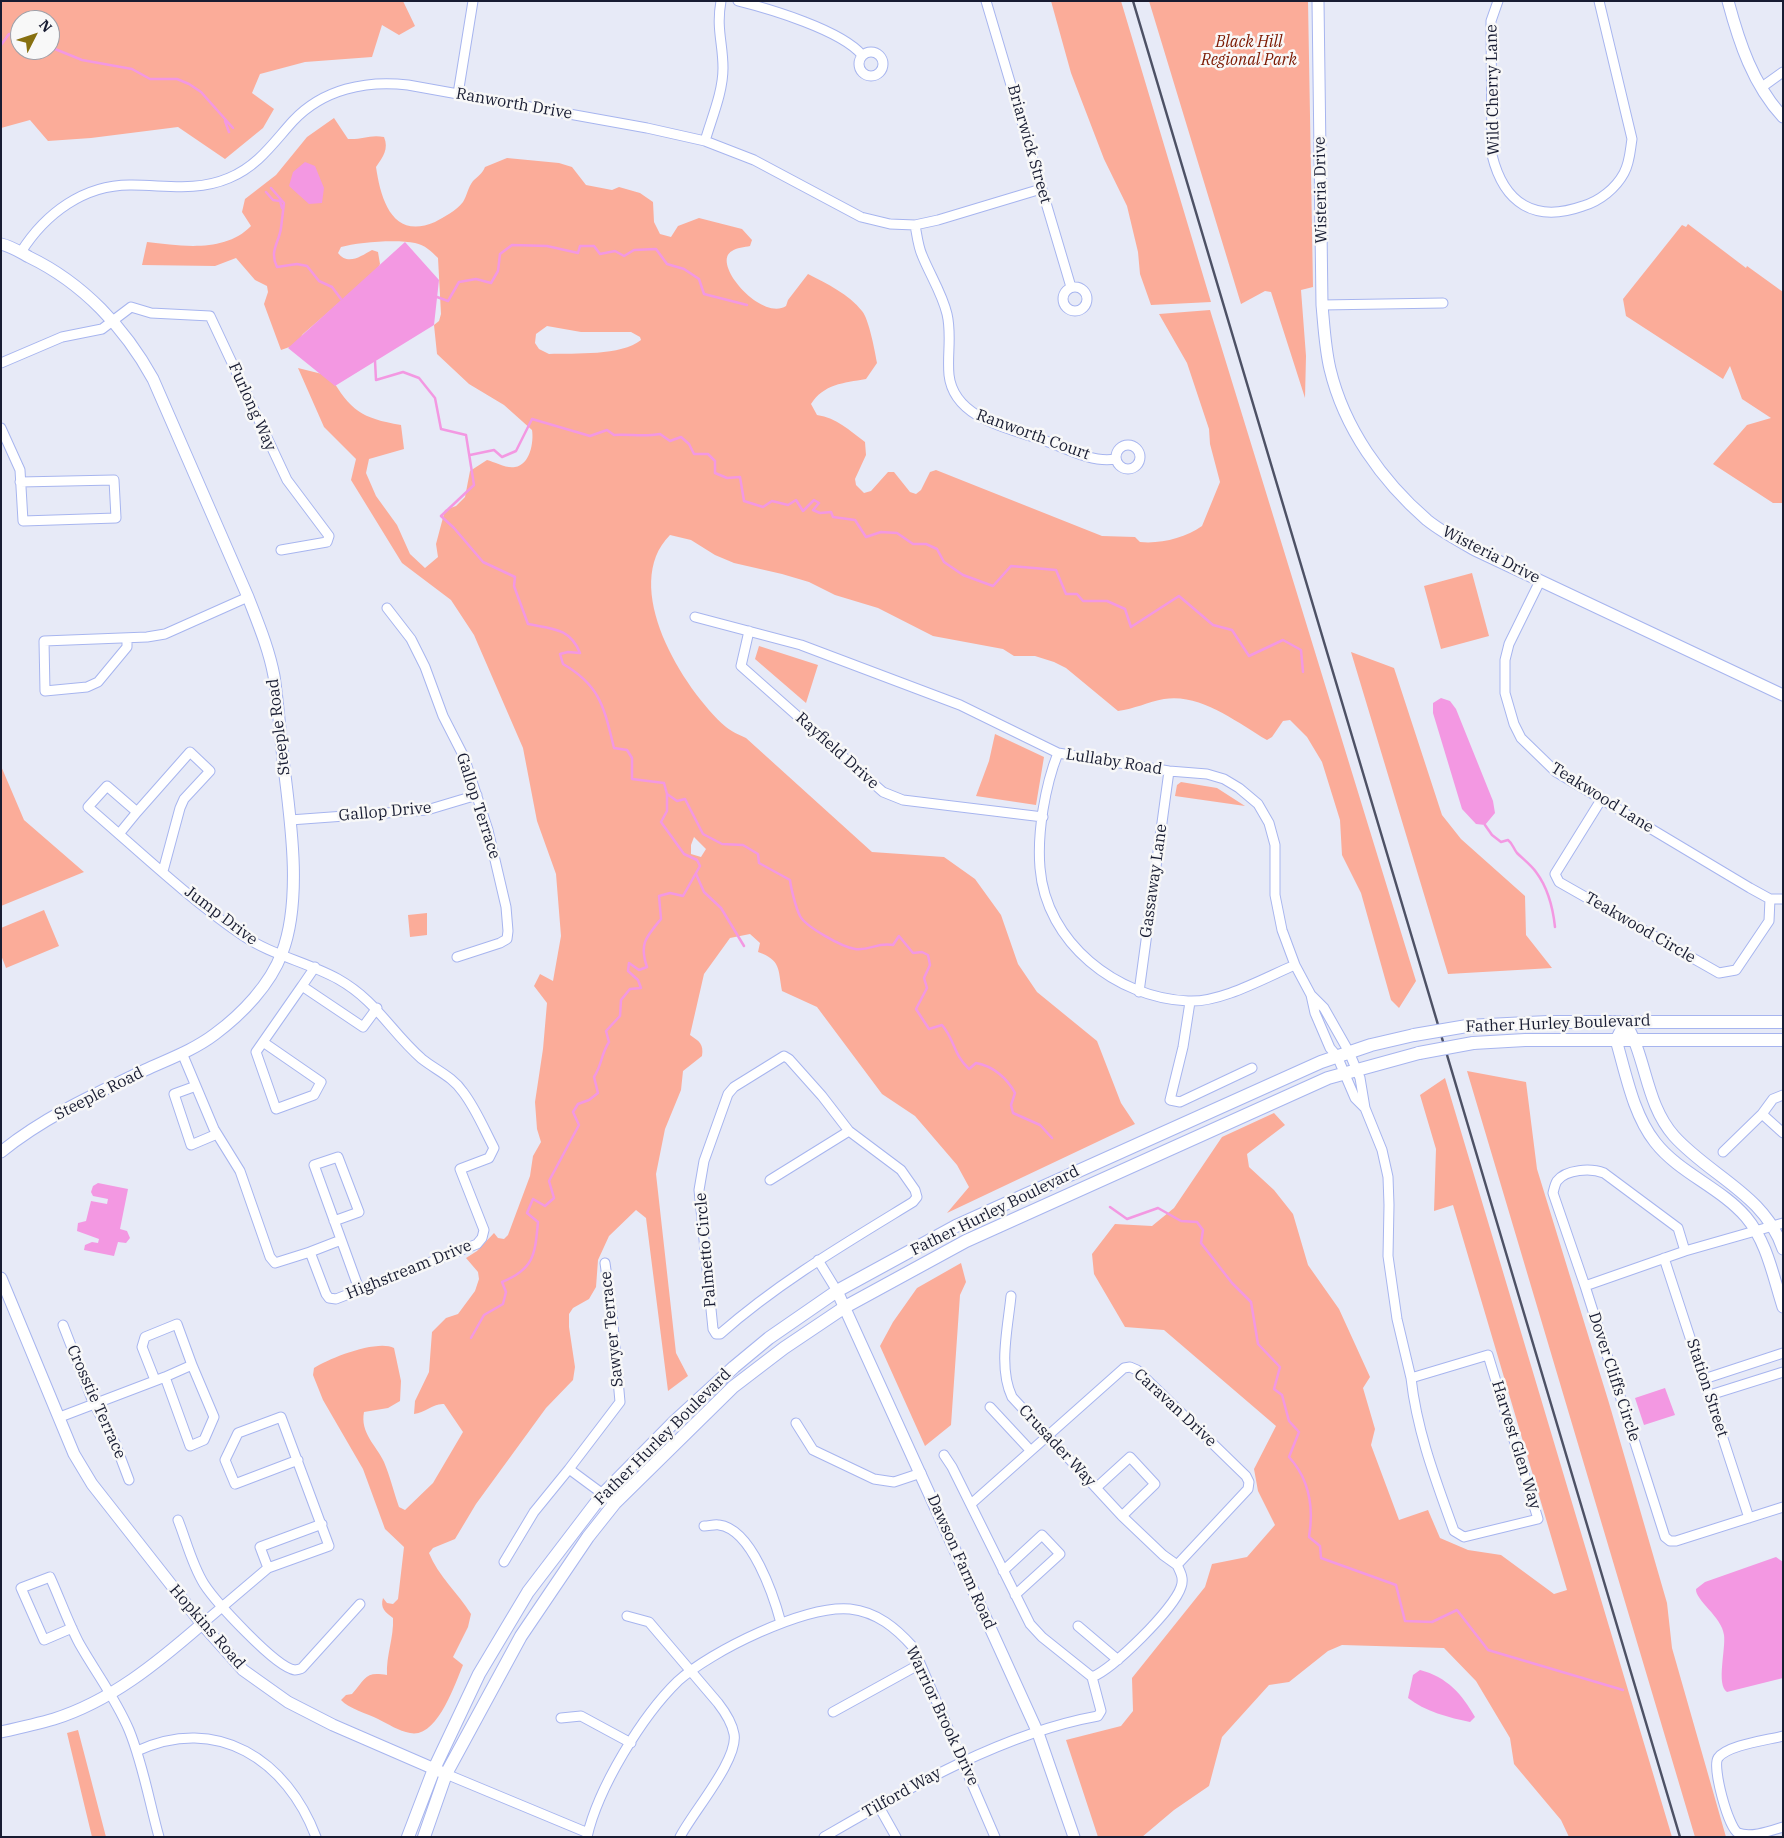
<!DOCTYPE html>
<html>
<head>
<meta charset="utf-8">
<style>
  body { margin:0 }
  #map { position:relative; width:1784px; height:1838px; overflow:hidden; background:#e7eaf7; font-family:"IBM Plex Serif",serif }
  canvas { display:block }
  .frame { position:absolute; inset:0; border:2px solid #181c32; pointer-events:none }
  .north { position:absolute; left:10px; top:10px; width:50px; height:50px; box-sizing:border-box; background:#f8f8f8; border:1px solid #9ea0a9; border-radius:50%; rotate:49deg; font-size:14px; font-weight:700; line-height:20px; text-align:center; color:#181c32 }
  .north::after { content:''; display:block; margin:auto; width:18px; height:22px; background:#877010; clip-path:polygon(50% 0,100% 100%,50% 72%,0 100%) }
</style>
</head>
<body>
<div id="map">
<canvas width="1784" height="1838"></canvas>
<div class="frame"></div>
<div class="north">N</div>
</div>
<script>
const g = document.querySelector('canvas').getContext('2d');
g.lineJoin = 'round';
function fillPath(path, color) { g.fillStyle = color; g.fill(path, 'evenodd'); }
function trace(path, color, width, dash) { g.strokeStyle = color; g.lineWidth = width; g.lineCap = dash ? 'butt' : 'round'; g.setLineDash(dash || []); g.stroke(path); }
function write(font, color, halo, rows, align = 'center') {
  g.font = font + ' "IBM Plex Serif",serif'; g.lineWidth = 5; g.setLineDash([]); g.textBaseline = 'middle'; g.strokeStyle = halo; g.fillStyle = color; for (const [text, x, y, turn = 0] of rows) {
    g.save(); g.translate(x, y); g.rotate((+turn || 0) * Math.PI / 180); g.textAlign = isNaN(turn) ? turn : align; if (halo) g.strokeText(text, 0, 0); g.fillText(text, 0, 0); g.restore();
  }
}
fillPath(new Path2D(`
  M1 1H403L415 26 399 35 382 25 372 57 305 62 260 74 252 93 274 109 263 128 225 159 178 127 91 138 48 141 30 120 1 128ZM20 20H50V50H20Z
  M1051 1H1121L1211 302 1151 305 1140 274 1138 252 1127 206 1104 159 1071 73Z
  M1149 1H1308L1313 287 1301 290 1306 356 1305 398 1271 292 1265 291 1241 304Z
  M334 118 348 139C362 140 370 134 384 137 389 149 383 157 376 167 381 201 393 240 435 222 444 217 456 211 463 202 467 196 468 187 473 181 478 176 482 174 485 167L507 158 559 163 572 167 586 185 612 190 619 187 640 193 653 202 654 222 660 234 671 237 678 226 699 218 742 229 752 240 750 246C745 247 736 248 732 251 710 263 762 322 786 306L788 300 808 274C827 284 849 294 862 311 869 319 875 352 877 363L866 379C843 383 824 384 811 404L817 415C837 418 849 430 865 442L866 455 855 479 856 485 864 493 871 491 888 472H894L910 492 916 494 921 490 930 472 936 470 1102 536 1135 537 1140 542C1161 544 1185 538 1202 526L1220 482 1210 444 1209 429 1187 363 1159 314 1210 310 1416 981 1399 1008 1391 1000 1361 893 1342 855 1340 820 1322 762 1307 737 1290 720 1283 721 1272 737 1267 740C1236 722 1201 693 1164 699 1148 702 1134 709 1118 711L1066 668 1054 662 1035 656H1014L1003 649 933 636 878 608 835 595 809 582 782 574 734 563 715 555 691 540 670 535C619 586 683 689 726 727 731 731 739 735 746 738L872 852 944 857 975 879 1001 915 1018 964 1037 992 1097 1041 1121 1103 1135 1124 947 1213 969 1187 957 1165 915 1116 882 1094 817 1007 782 991C778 969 781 960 758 952L760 943 750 934 730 938 704 974 690 1035C699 1041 704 1044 702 1056L683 1071 681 1090 665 1129 656 1174 676 1353 688 1376 668 1391 646 1218 636 1210 609 1236 598 1260 596 1287 589 1299 573 1308 569 1314V1327L575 1367 573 1380 546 1408 476 1504 455 1539 433 1548 429 1553C438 1576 458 1593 471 1614L468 1627 453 1657 463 1665C455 1684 437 1739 410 1733 399 1731 388 1724 378 1719 368 1714 348 1708 341 1700L346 1695 352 1694C366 1678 365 1671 387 1675 386 1655 394 1638 393 1618 385 1612 380 1608 383 1598L387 1603 393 1604 398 1599 404 1547 385 1529 363 1469 323 1400 313 1375 314 1368C329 1358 378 1339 394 1348L401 1381 400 1401 388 1408 364 1412C360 1433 376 1445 384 1462 390 1476 394 1493 399 1507L405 1510 433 1483 463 1432 444 1404C433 1403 425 1413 414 1414L415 1401 429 1372 432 1332 446 1318 458 1314 475 1291 479 1279 478 1272 466 1258 477 1251 494 1233 498 1238 504 1239 508 1235 530 1176 533 1156 541 1142 537 1129 535 1102 543 1049 547 1003 534 986 540 974 553 981 561 936 556 874 537 821 523 748 474 635 451 600 402 563 351 480 356 459 324 427 298 368 330 376C351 411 361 418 401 425L404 449 369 459 366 473 376 496 397 525 410 554 425 568 438 557 436 544 445 510 456 506 465 497 470 471 487 460C495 462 507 469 515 467 530 465 534 442 532 430L504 405 469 384 437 354 434 325 439 321 441 314 438 258C431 251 425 245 415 243 398 239 357 242 341 247L338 253C348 266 361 256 372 250L378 252 380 264 377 270 303 334 295 345 281 350 264 304 268 292 267 286 255 280 236 258 215 266 142 265 147 242C181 246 225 253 251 226L242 212 245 199 276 175 307 137ZM547 326 581 332H631L640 337 641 340C621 356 575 353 549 354L539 349 535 343 536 334ZM694 837 706 849 701 857 691 854V845Z
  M1688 224 1746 268 1747 266 1783 292V503H1773L1713 464 1747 425 1771 418 1742 399 1730 366 1723 379 1626 316 1623 299 1682 225 1686 227Z
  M1472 573 1489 636 1441 649 1424 586Z
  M759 646 818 665 806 703 755 659Z
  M1351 652 1394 668 1442 815 1461 839 1525 896 1526 935 1552 968 1448 974Z
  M995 734 1044 757 1036 805 976 796 989 761Z
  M1 766 24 820 84 872 1 906Z
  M1181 782 1217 788 1245 806 1175 796 1177 785Z
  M44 910 59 946 6 968 1 955V928Z
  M427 913V935L410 937 408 915Z
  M1467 1071 1526 1082 1537 1169 1609 1403 1667 1603 1672 1648 1726 1837H1695Z
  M1445 1078 1672 1837H1569L1561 1820 1514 1764 1510 1738 1476 1681 1444 1648 1342 1645 1328 1651 1289 1682 1269 1685 1222 1737 1209 1786 1174 1810 1142 1837H1098L1066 1740 1121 1726 1133 1711 1132 1678 1205 1587 1212 1564 1247 1557 1275 1525 1258 1491 1254 1469 1276 1426 1164 1330 1125 1327 1094 1274 1092 1254 1115 1224 1152 1226 1174 1208 1222 1137 1274 1113 1285 1125 1247 1154 1249 1167 1274 1190 1293 1214 1308 1265 1339 1309 1370 1377 1363 1388 1375 1429 1371 1445 1399 1520 1428 1510 1440 1538 1468 1550 1501 1555 1554 1594 1567 1590 1453 1205 1434 1211 1436 1149 1420 1095Z
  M961 1263 966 1282 960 1295 951 1425 925 1446 880 1346 893 1322 917 1288Z
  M78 1730 106 1837H92L67 1733Z`), '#fbac99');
fillPath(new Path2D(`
  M305 162 315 166 324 188 322 203 309 204 289 186 293 172Z
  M405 242 439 280 434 325 335 386 288 348Z
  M1441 698 1450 701 1456 709 1493 801 1495 813 1485 825 1476 824 1462 809 1433 713V703Z
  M98 1183 128 1189 120 1229 127 1231 130 1238 126 1243 118 1242 114 1256 84 1250 85 1245 92 1242 98 1243 99 1239 77 1231 78 1223 86 1221 91 1201 107 1204 108 1199 93 1196 91 1192 93 1186Z
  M1665 1388 1675 1415 1644 1425 1635 1398Z
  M1776 1557 1783 1562V1678L1727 1692C1716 1685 1726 1649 1724 1635 1722 1617 1695 1600 1696 1589L1705 1582Z
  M1420 1670C1447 1677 1462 1694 1475 1717L1470 1722C1450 1718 1424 1711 1408 1698L1413 1675Z`), '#f398e2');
trace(new Path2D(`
  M1 45 9 34 20 37
  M50 47 82 60 132 69 150 79H177L189 84 201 92 233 128
  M225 121 229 132
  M271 188 284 203C283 211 282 220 281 228 279 243 269 251 277 267L297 264 307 266 319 281 332 287 341 299
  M266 192 273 200 280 201 282 208
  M437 297 448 301 459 282 476 279 491 283 498 271 500 254 512 245 547 246 578 253 580 246H594L600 254 615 251 624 256 634 250 656 249 667 264 684 269 699 279 704 294 747 305
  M375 361 376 380 403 372 419 378 435 398 441 429 466 435 474 485 441 516 454 528 483 562 515 577 514 586 528 624C553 629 570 628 580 653L568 652 560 654 563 664C601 686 604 708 614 748L627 750 632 758V779L664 783 667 794 677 801 685 799 703 834 722 844 743 845 758 854 759 863 790 880C791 889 796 908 800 916 806 927 842 947 855 949 870 951 877 942 893 945L899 936 913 953 922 952 928 955 930 965 924 978 927 988 916 1009 929 1029 942 1025C955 1040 953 1054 969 1069L976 1063C993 1066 1007 1078 1015 1093L1011 1105 1013 1113 1040 1125 1052 1138
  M470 455 494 450 502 457 516 451 532 419 590 436 607 430 614 435C630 434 644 437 660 434L670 441 681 437 689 444 694 454H708L715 461V473L727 478 740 477 744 501 763 507 772 501 788 505 796 500 803 511 814 500 819 503 813 510 820 513 831 512 833 517 855 520 866 537 881 532 897 533 913 544H926L937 549 944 562 963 575 993 586 1011 566 1056 570 1066 594H1077L1083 601H1107L1125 609 1131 627 1179 596 1213 625 1232 630 1249 656 1283 640 1301 650 1303 672
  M1485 825 1492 835 1501 842 1508 840C1513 844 1513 848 1517 853 1523 859 1531 865 1536 872 1548 888 1553 908 1555 927
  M696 874 704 892 721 908 744 946
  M1110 1207 1127 1219 1158 1208 1181 1221 1197 1222 1203 1230 1201 1243 1232 1283 1251 1302 1258 1344 1280 1367 1274 1389 1282 1395 1289 1421 1299 1432 1289 1457C1310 1480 1314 1507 1309 1537L1320 1546 1321 1558 1396 1585 1405 1621 1432 1622 1457 1610 1488 1650 1623 1690
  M471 1338 484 1315 503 1304 506 1292 502 1282C534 1269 535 1255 538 1222L527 1213 533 1199 545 1206 554 1198 549 1181 579 1125 573 1112 578 1104 589 1100 598 1093 594 1077C602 1065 601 1054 609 1042L606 1031 620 1016 621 1000 630 989 641 988 638 980 628 971 629 963 639 970 647 967C639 944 646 937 661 919L659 896 670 893 683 896 700 866 697 860 684 854 661 822 667 811V794`), '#f398e2', 2.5);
const minor = new Path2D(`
  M738 1C770 9 841 30 862 55
  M986 1 1071 287
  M1498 1 1491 21 1492 155C1504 204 1535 223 1583 206 1600 201 1616 188 1624 173 1630 162 1630 151 1632 139L1599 1
  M859 64a12 12 0 1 1 24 0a12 12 0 1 1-24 0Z
  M1762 87 1783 72
  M458 94 473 1
  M705 141C712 117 723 92 723 68 723 43 716 29 721 1
  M915 225C917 235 918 246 922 255 930 275 942 293 947 314 952 335 947 354 949 375 954 420 1012 429 1046 441 1067 449 1093 463 1115 459
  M21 252C45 214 84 184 132 185 166 185 196 192 229 178 258 166 273 143 293 121 323 89 366 80 408 85L647 128 705 141 754 160 861 217 890 224 915 225 938 220 1041 189
  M1063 299a12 12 0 1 1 24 0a12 12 0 1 1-24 0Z
  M1322 305 1443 303
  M1 363 62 337 102 329 131 307 151 313 210 316 287 480 329 536 327 542 281 550
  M1 428 20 470 23 521 116 518 114 480 20 482
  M1116 457a12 12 0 1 1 24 0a12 12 0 1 1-24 0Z
  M1540 581 1509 644 1505 660V693L1514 724 1521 738 1556 772 1750 888 1770 899H1783
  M387 608 411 639 425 667 443 716 464 757 488 830 506 907 508 931 507 939 500 943 457 957
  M695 617 801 645 960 705 1058 753 1169 771 1207 774 1224 779 1239 788 1258 804 1269 823 1275 845V895L1282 930 1295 965 1311 995 1315 1013 1330 1048 1337 1056 1355 1098 1365 1108
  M749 631 741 666 883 792 903 800 1043 817
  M127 638V647L98 682 87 687 45 691 44 641 147 637 165 634 248 597
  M1058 753C1045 786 1037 833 1040 868 1046 943 1117 998 1188 1001 1221 1003 1266 977 1295 965
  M1601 800 1555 874 1559 882 1719 973 1736 970 1769 921 1770 899
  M290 820 427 810 477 795
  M119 834 137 812
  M163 871 180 808 184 799 210 771 190 752 137 812 107 786 88 807C138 850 187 897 242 935 271 955 307 962 338 979 377 1001 390 1031 422 1059 436 1070 453 1077 463 1092 476 1109 484 1129 494 1148L489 1158 460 1169 484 1230 482 1238 477 1244 336 1299 329 1298 326 1294 310 1252 275 1263 270 1257 240 1171 214 1129 182 1053
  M315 967 302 986 363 1027 377 1008
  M1139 992 1169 771
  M1311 995 1324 1008 1349 1052 1360 1078 1365 1108 1382 1150 1388 1177 1389 1205 1388 1256 1397 1319 1411 1378
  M1190 1002 1183 1047 1170 1100 1180 1102 1252 1068
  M263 1042 321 1082 314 1095 276 1109 256 1052 302 986
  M784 1056 789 1059 822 1096 849 1131 901 1170 915 1190 917 1197 913 1202C846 1243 779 1282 720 1334H716L713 1329 699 1190 704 1161 728 1094 734 1087Z
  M196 1086 174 1094 191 1145 217 1134
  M1762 1114 1783 1133
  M1723 1152 1762 1114 1773 1099 1783 1095
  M770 1180 849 1131
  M334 1221 359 1212 338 1157 314 1165 359 1289
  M1783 1223 1685 1251 1585 1286 1665 1537 1670 1541H1676L1783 1507
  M310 1252 341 1240
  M1664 1258 1749 1518
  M818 1260 837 1291
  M605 1263 612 1313 620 1402 569 1469 615 1503
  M1585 1286 1553 1193C1554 1189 1555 1184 1557 1181 1566 1169 1591 1168 1604 1173L1678 1228 1685 1251
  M1011 1296C1008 1327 998 1368 1012 1397L1122 1516 1163 1555 1177 1565
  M63 1325 93 1402 115 1443 129 1480
  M1488 1355 1538 1519 1464 1537 1454 1531C1436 1481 1417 1432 1411 1378Z
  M1704 1379 1783 1353
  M155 1380 142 1347 145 1337 177 1324 192 1365
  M1710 1395 1783 1372
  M990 1407 1030 1450
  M60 1417 165 1377 190 1446 204 1440 214 1417 192 1365 165 1377
  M796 1423 813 1450 874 1479 894 1482 921 1473
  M944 1455 952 1467 1030 1624 1042 1637 1092 1677C1113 1669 1174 1609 1181 1587 1184 1579 1181 1573 1177 1565L1248 1489 1249 1482 1246 1476 1137 1370 1130 1367 1124 1368 971 1504
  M1096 1488 1130 1457 1155 1484 1122 1516
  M178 1520C186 1540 192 1565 204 1584 215 1601 276 1668 295 1670 296 1670 301 1669 302 1668L360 1604
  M704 1526C709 1526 715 1524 719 1525 752 1529 774 1597 781 1623
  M504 1562 534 1512 569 1469
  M268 1568 260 1547 322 1524
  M1003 1571 1042 1535 1060 1554 1015 1595
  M627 1616 649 1622 718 1703C725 1712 732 1723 734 1734 739 1759 692 1813 680 1837
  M202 1624 268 1568 329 1546 281 1417 238 1433 225 1460 235 1484 298 1460
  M1078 1626 1118 1660
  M72 1628 44 1640 21 1588 50 1577C60 1599 68 1622 79 1643 96 1673 116 1699 129 1730 143 1764 149 1801 159 1837
  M833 1712 920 1664
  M561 1718 581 1716 631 1743
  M1783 1736C1768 1740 1727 1745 1718 1758 1712 1767 1728 1827 1738 1833 1751 1838 1770 1831 1783 1827
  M137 1751C217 1714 287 1760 316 1837
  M446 1774 588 1833
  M878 1805 896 1837
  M587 1837C598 1788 642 1716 678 1681 711 1651 805 1605 850 1609 877 1612 896 1628 913 1647L995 1837
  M824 1837C907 1789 1003 1733 1098 1716L1101 1711 1092 1677`);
const tertiary = new Path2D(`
  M1318 1 1322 305C1324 326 1325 348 1330 369 1344 428 1382 481 1427 520 1442 532 1459 541 1475 550L1783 695
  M1728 1C1739 42 1753 85 1783 117
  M1 244C11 246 20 252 29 257 83 283 125 328 153 379L248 597C258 623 269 649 274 676 278 703 280 731 283 759 290 817 303 898 282 953 270 985 242 1014 215 1034 194 1050 169 1059 145 1070 95 1094 44 1117 1 1152
  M1625 1022 1616 1040C1626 1074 1633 1114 1655 1142 1679 1173 1720 1187 1746 1217 1767 1242 1773 1276 1783 1307
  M1625 1022C1647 1058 1645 1103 1674 1136 1710 1176 1765 1195 1783 1249
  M1 1278 74 1454 92 1484 202 1624 243 1670 288 1702 333 1725 446 1774
  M837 1291 1038 1733 1074 1837
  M1 1732C19 1728 37 1724 54 1719 111 1701 157 1663 202 1624`);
const secondary = new Path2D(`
  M1467 1026 1548 1022H1783
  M1473 1043 1525 1040H1783
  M408 1837 434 1769 479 1674 528 1592 602 1495 674 1422 734 1367 769 1338 837 1291 956 1226 1321 1062 1371 1045 1414 1035
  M424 1837 446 1774 521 1636 588 1537 615 1503 733 1387 784 1348 845 1307 966 1241 1328 1078 1419 1053`);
trace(minor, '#a7b5ef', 11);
trace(tertiary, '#a7b5ef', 13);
trace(secondary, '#a7b5ef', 14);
trace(minor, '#fff', 9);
trace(tertiary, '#fff', 11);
trace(secondary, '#fff', 12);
trace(new Path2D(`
  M1133 1 1680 1837`), '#4d5165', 2.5);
const secondaryBridge = new Path2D(`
  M1414 1035 1467 1026
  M1419 1053 1473 1043`);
trace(secondaryBridge, '#a7b5ef', 14, []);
trace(secondaryBridge, '#fff', 12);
write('italic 16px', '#7b1800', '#f8f8f8', [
  ["Black Hill",1249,42],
  ["Regional Park",1249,60]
]);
write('16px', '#181c32', '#f8f8f8', [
  ["Wild Cherry Lane",1493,90,-91],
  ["Ranworth Drive",514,104,10],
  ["Briarwick Street",1029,144,74],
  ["Wisteria Drive",1321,190,-91],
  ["Furlong Way",252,407,66],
  ["Ranworth Court",1033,435,20],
  ["Wisteria Drive",1491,555,27],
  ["Steeple Road",279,727,-97],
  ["Rayfield Drive",837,751,42],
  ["Lullaby Road",1114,762,9],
  ["Teakwood Lane",1602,798,32],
  ["Gallop Terrace",478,806,72],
  ["Gallop Drive",385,812,-5],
  ["Gassaway Lane",1154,881,-82],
  ["Jump Drive",221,916,37],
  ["Teakwood Circle",1640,928,30],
  ["Father Hurley Boulevard",1558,1024,-2],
  ["Steeple Road",99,1094,-27],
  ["Father Hurley Boulevard",995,1211,-26],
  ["Palmetto Circle",706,1250,-95],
  ["Highstream Drive",409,1270,-22],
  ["Sawyer Terrace",612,1329,-96],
  ["Dover Cliffs Circle",1614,1377,72],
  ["Station Street",1707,1388,72],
  ["Crosstie Terrace",96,1402,66],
  ["Caravan Drive",1175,1408,43],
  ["Father Hurley Boulevard",663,1437,-45],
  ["Harvest Glen Way",1516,1445,73],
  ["Crusader Way",1057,1446,47],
  ["Dawson Farm Road",961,1562,66],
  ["Hopkins Road",207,1627,49],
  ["Warrior Brook Drive",942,1716,65],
  ["Tilford Way",902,1793,-29]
]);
</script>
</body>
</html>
